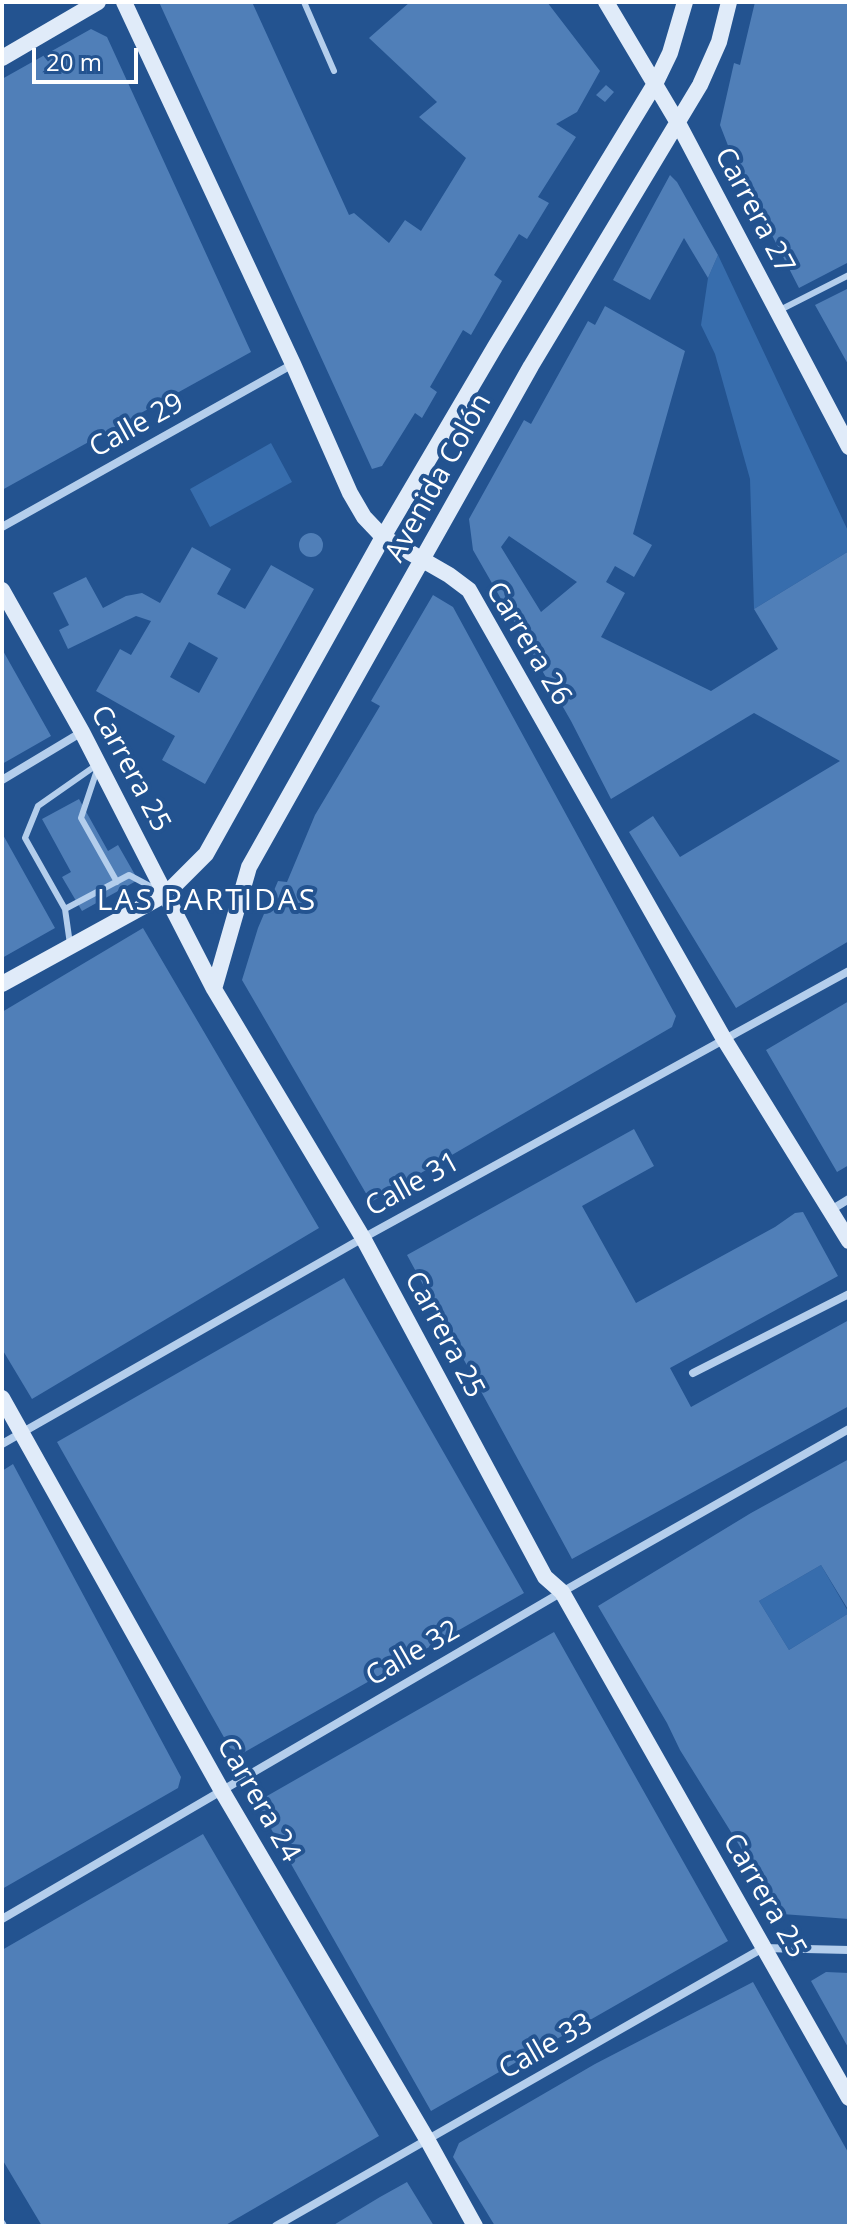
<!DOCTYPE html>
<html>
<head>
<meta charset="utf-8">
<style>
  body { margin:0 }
  #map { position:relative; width:851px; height:2228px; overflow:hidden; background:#235390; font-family:"Open Sans",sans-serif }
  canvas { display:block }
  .frame { position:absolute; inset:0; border:4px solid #fff; pointer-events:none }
  .scale { position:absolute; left:32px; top:48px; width:106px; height:36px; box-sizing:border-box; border:4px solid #fff; border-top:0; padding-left:10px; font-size:24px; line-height:28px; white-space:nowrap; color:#fff; -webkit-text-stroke:6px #235390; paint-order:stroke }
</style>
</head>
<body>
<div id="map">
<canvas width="851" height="2228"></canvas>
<div class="frame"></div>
<div class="scale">20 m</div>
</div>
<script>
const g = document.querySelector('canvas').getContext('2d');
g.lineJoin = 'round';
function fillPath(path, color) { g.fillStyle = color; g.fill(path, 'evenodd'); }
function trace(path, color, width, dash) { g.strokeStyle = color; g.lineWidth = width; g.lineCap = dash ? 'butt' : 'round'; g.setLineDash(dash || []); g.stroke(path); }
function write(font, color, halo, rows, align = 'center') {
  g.font = font + ' "Open Sans",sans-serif'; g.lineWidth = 8; g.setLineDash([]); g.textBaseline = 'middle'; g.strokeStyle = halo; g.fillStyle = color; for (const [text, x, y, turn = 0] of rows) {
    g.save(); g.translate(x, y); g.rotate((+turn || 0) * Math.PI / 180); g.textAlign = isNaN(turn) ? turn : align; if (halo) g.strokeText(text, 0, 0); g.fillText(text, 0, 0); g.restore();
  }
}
fillPath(new Path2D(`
  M718 255 849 533V551L754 609 750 479 715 354 701 325 708 278Z
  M271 443 292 482 210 527 190 489Z
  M821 1565 849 1613 789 1650 759 1601Z`), '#376dad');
fillPath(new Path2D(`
  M159 2H252L349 215 354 213 389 243 405 220 421 231 466 158 419 117 437 102 369 38 410 2H547L600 71 577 112 556 124 576 137 538 197 549 203 527 239 519 234 494 275 502 281 471 335 463 330 430 387 437 392 422 418 415 413 382 466 372 469Z
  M755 2H849V262L799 288 734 161 720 125 734 63 740 65Z
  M91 29 107 37 251 352 2 490V79Z
  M606 85 614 92 605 102 596 95Z
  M670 175 677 182 718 255 708 278 684 238 650 300 613 280Z
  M849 288V366L815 305Z
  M605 306 685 351 633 534 652 545 634 577 615 566 606 582 625 593 601 637 711 691 778 649 754 609 849 551V941L736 1008 629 832 653 816 680 857 840 761 754 713 611 799 571 721 473 550 469 519 524 420 531 424 588 321 595 325ZM509 536 577 582 541 612 501 547Z
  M299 545a12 12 0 1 1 24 0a12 12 0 1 1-24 0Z
  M192 547 231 569 217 594 245 609 271 565 314 589 205 784 162 760 175 736 96 691 120 649 131 655 151 621 136 616 68 649 59 630 69 625 53 593 86 577 103 608 126 596 142 593 160 603ZM189 642 218 658 199 693 170 677Z
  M433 595 453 607 676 1016 672 1027 371 1202 242 980 258 928 278 881 287 882 315 815 380 706 371 701Z
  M2 649 51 736 2 764Z
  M79 799 108 851 118 845 138 880 82 911 62 877 71 872 42 819Z
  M2 833 55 928 2 958Z
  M143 928 319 1228 32 1399 2 1349V1012Z
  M849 1001V1165L837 1172 766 1050Z
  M634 1129 654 1166 582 1206 636 1303 775 1227 795 1213 803 1212 838 1276 670 1368 691 1407 849 1320V1406L572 1559 407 1255Z
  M344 1278 524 1593 243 1753 230 1748 57 1442Z
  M849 1459V1611L821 1565 759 1601 789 1650 849 1613V1919L782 1914 680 1750 667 1723 598 1606 751 1513Z
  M13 1464 181 1777 178 1788 2 1889V1471Z
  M554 1632 728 1941 431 2111 261 1811 267 1796Z
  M203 1834 379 2136 224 2226H42L2 2159V1950Z
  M826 1972 849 1973V2049L811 1981Z
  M753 1982 849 2154V2226H495L453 2157 459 2143 595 2064Z
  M407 2182 434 2226H332L380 2197Z`), '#507fb8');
trace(new Path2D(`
  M304 2 334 71
  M778 311 849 275
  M97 770 81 818 117 882
  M65 909 25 838 38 806 98 764
  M70 944 65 909 129 875 159 891`), '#b4ceec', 6);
trace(new Path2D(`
  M2 527 293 364
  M2 780 82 732
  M831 1210 849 1199
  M693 1373 849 1294
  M2 1444 363 1238 849 971
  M2 1919 562 1592 849 1429
  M2 2224 3 2226
  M276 2226 763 1948 849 1950`), '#b4ceec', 8);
trace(new Path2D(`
  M124 2 293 364 350 493 364 517 383 537 449 575 469 590 724 1039 849 1241
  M606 2 678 123 849 447
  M2 58 98 2
  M2 590 82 732 214 989 363 1238 545 1577 562 1592 849 2098
  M2 984 166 894 206 854 383 537 496 345 656 82 670 53 685 2
  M214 989 249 867 531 366 700 85 719 42 729 2
  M2 1398 222 1791 428 2141 475 2226`), '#e0ebf9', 16);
write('28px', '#fff', '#235390', [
  ["Carrera 27",754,211,62],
  ["Calle 29",137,426,-29],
  ["Avenida Colón",439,478,-61],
  ["Carrera 26",528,644,59],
  ["Carrera 25",130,769,62],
  ["Calle 31",413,1185,-29],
  ["Carrera 25",444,1335,62],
  ["Calle 32",413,1654,-30],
  ["Carrera 24",258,1800,60],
  ["Carrera 25",764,1896,60],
  ["Calle 33",546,2047,-30]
]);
g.letterSpacing = '2px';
write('30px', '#fff', '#235390', [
  ["LAS PARTIDAS",207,901]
]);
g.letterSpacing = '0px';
</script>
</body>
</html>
